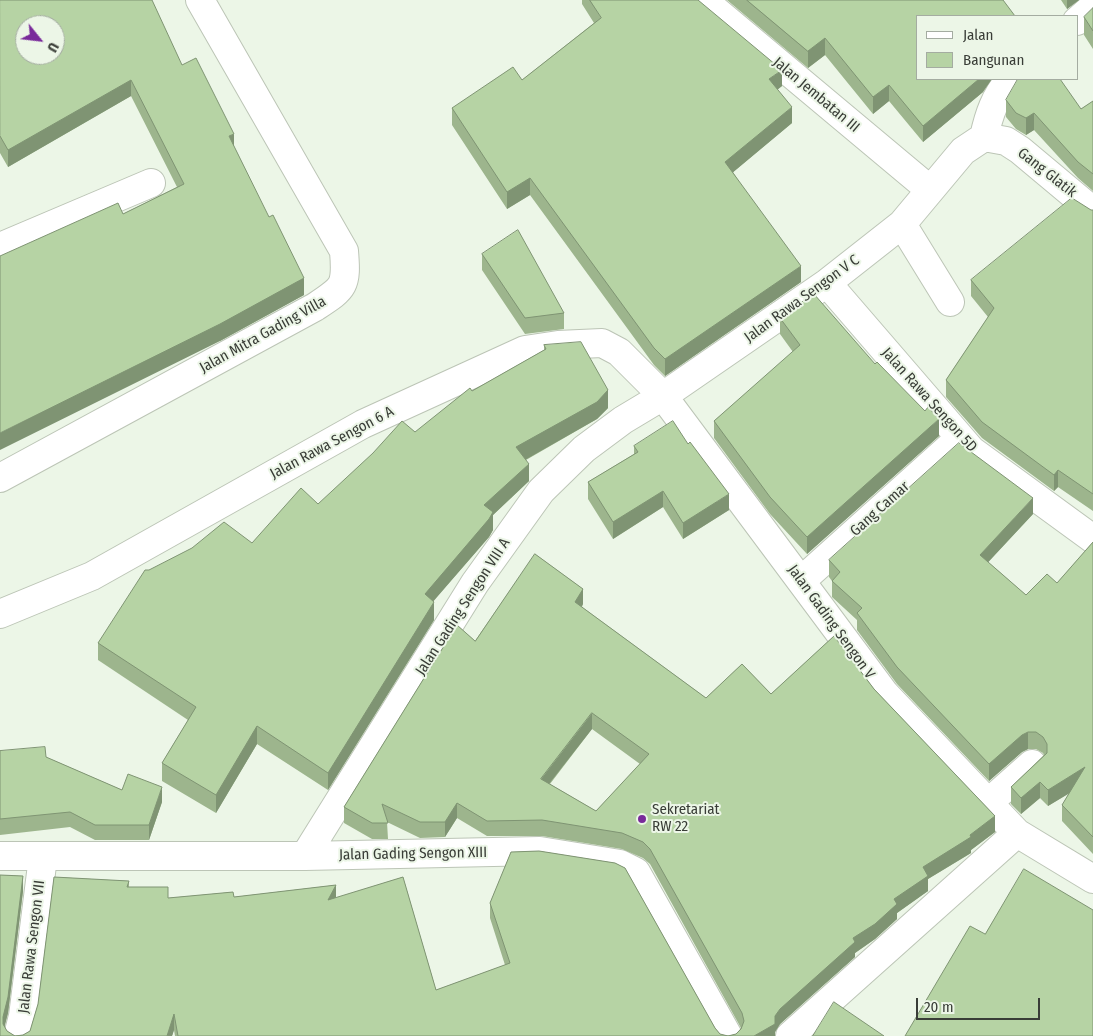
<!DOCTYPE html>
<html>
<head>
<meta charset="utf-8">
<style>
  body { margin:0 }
  #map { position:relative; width:1093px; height:1036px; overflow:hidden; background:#ecf6e7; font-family:"Fira Sans Condensed",sans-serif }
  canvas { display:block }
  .legend { position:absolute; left:916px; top:15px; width:162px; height:65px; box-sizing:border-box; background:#ecf6e7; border:1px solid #a4aca1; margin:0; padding:6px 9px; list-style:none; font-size:15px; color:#393d37 }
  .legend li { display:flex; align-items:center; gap:10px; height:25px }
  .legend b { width:25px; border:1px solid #a4aca1 }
  .north { position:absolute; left:15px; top:15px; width:50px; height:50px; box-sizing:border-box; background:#ecf6e7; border:1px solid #a4aca1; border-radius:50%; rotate:119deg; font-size:14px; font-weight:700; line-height:20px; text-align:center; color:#393d37 }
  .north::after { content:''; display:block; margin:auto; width:18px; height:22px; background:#792a9a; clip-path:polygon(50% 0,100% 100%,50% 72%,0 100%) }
  .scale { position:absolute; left:916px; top:998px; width:124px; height:22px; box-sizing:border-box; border:2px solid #393d37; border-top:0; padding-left:6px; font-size:15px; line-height:18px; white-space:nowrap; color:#393d37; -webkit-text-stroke:4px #ecf6e7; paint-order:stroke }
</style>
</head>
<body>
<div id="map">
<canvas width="1093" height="1036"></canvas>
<ul class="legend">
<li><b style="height:6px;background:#fff"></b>Jalan</li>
<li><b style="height:14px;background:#b6d3a4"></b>Bangunan</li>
</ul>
<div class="north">U</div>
<div class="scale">20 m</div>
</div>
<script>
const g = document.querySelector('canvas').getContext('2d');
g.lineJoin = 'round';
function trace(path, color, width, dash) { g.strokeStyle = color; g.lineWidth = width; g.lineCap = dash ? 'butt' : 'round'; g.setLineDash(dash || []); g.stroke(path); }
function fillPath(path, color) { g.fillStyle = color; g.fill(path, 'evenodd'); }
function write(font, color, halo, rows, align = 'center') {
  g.font = font + ' "Fira Sans Condensed",sans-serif'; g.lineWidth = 4; g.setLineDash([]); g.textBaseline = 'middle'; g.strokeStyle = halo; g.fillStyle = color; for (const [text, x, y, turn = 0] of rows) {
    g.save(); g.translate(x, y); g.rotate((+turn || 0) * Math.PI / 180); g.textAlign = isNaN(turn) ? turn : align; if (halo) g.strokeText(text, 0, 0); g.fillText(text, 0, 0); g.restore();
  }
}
const minor = new Path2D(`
  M703 0 929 189
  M1077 21 1093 7
  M984 137C989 114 995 97 1010 79
  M902 224 950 302
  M0 247 151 183
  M827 283 971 450 1093 539
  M0 478 315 307C344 288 347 287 344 251L200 0
  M801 581 960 438
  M0 614 92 576 363 424 525 350 558 345 602 343 619 352 663 396 885 694 1017 833 1093 879
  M988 803 1032 764
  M0 856H305L540 851 620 864 636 872 728 1036
  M305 856 475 583 541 491 584 449 623 420 663 396 827 283 902 224 963 151 984 137 1006 141 1020 150 1093 211
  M18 1036 23 1016 43 857
  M790 1036 1017 833`);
trace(minor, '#bcc5b6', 30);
trace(minor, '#fff', 28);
fillPath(new Path2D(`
  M0 0 182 65 234 147 304 295 220 341 123 214 177 187 131 96 8 167 0 153Z
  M582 0H698L782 86 777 90 792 123 733 172 801 282 665 376 654 365 530 195 507 209 452 125V108L522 80 594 23 582 4Z
  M727 0H1003L983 92 923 142 889 101 873 114 825 55 808 68Z
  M1061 0H1079L1067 9Z
  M1093 8V49L1084 35V17Z
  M1006 100 1081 109 1093 101V191L1078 178 1034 130 1026 135 1016 129 1006 117Z
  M1091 210H1093V511L1058 487 1054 491 982 438 946 397V380L988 317 971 296V280Z
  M482 254 564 313V329L525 334 482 270Z
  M780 318 875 364 925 411 939 436 807 554 770 514 714 438V421L793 352 780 334Z
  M544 345 608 408 597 419 526 460 529 481 493 515V530L489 537 433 601 434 620 328 790 257 744 216 813 162 781V763L188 720 98 660V643L149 570 252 543 318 504 472 391 544 350Z
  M634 446 729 510 683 539 663 507 613 539 588 499V482L634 454Z
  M1033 514 988 562 1026 595 1057 583 1093 542V854L1062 821V805L1069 793 1048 806 1040 798 1021 814 1011 804V787L1044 755 1043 753 1036 749H1028L1022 752 989 781 897 684 857 630V620L832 597V581L829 577V560Z
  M535 554 583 589V604L582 607 706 698 742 664 771 694 834 636 874 689 995 816V832L971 850V853L928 879V891L897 913V919L875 939 855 953V957L780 1024 775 1032V1036H175L174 1030 172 1036H0V875L23 876V891L8 1013 4 1027 7 1031 15 1036 23 1035 30 1031 38 1004 54 877 129 881V887H168V898L233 892 234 897 336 885V898L403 877 436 990 505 965 490 918V903L511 852 539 851 615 863 625 868 715 1028 720 1034 728 1036 736 1034 741 1028 650 864 643 858 622 849 542 836H487L457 818 445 837 420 838 387 822 388 839H372L344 823V807L457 625 475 641ZM592 729 640 764 596 811 550 784Z
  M0 751 46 757 122 790 162 802 149 840H95L70 827 0 835Z`), '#9db58d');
fillPath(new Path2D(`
  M1067 0H1079L1067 9Z
  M825 38V55L808 68V51Z
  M782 70V86L769 96V79Z
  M979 79H992L983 92 923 142V126Z
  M131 80V96L8 167V150Z
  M889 85V101L873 114V97Z
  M792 107V123L725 179V162Z
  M1034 113V130L1026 135V118Z
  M234 134V150L229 136Z
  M530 178V195L507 209V192Z
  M801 266V282L665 376V359Z
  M304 278V295L220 341 0 450V433Z
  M608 390V408L597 419 516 465V447Z
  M939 419V436L807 554V537Z
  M529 464V481L493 515V530L489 537 425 611V594L484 505Z
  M1058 470V487L1054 491V475Z
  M663 491V507L613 539V522Z
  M729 494V510L683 539V523Z
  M1033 498V514L980 571V555Z
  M583 589V604L575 617V602Z
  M434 602V620L328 790V773Z
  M592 713V729L541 794V779Z
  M257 726V744L216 813V795Z
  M1028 732V749L1022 752 989 781V764L1022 735Z
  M1085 767V784L1048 806V790Z
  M1040 782V798L1021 814V798Z
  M162 787V802L149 840V825Z
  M457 803V818L445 837V822Z
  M995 816V832L971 850V853L928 879V891L897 913V919L875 939 855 953V957L780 1024 775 1032V1016L780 1009 894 899 923 867 970 835Z
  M23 876V891L8 1013 3 1033V1017Z
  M336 885V901L328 900Z
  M174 1014V1030L172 1036H167Z
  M775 1024V1036H754Z`), '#7f9473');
const building = new Path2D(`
  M0 0H152L182 65 196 58 234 134 229 136 269 217 273 215 304 278 220 324 0 433V256L118 203 123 214 184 184 131 80 8 150 0 136ZM25 25H55V55H25Z
  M590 0H698L782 70 769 79 792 107 725 162 801 266 665 359 654 348 530 178 507 192 452 108 513 67 522 80 601 18Z
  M747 0H1003L1015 16H917V79H979L923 126 889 85 873 97 825 38 808 51Z
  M1093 8V31L1084 17Z
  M1018 79H1060L1081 109 1093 101V174L1078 162 1034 113 1026 118 1016 113 1006 100Z
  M1072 198 1091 210H1093V494L1058 470 1054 475 982 422 946 380 994 308 971 280Z
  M518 230 564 313 525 318 482 254Z
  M814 294 875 364 877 362 925 411 928 407 939 419 807 537 770 497 714 421 800 345 780 318Z
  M581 342 608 390 597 402 516 447 529 464 484 505 493 512 489 519 425 594 434 602 328 773 257 726 216 795 162 763 196 707 98 643 145 570H149L192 548 224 522 252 543 301 488 318 504 373 453 402 421 415 432 470 388 472 391 546 349 544 345Z
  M673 421 688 444 690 442 729 494 683 523 663 491 613 522 588 482 638 452 634 446Z
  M959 443 1033 498 980 555 1026 595 1047 574 1057 583 1093 542V837L1062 805 1085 767 1048 790 1040 782 1021 798 1011 787 1047 753V744L1043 737 1036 732H1028L1022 735 989 764 897 667 857 613 862 608 832 581 840 572 829 560Z
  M535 554 583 589 575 602 706 698 742 664 771 694 834 636 874 689 995 816 970 835 971 837 923 867 928 876 894 899 897 904 875 924 853 938 855 942 780 1009 775 1016V1024L754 1036H178L174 1014 167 1036H0V875L23 876 8 997 3 1017V1024L7 1031 15 1036 23 1035 30 1031 38 1004 54 877 129 881 127 887H168V898L233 892 234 897 336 885 328 900 403 877 436 990 510 963 490 903 511 852 539 851 615 863 625 868 715 1028 720 1034 728 1036 736 1034 741 1029 744 1021 742 1013 650 849 643 842 622 833 542 820 487 821 457 803 445 822H420L382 804 388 823H372L344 807 457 625 475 641ZM592 713 649 754 596 811 541 779Z
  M45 747 46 757 122 790 128 774 162 787 149 825H95L70 812 0 819V751Z
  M1024 869 1093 910V1036H905L970 926 985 934Z
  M834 1002 884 1036H813Z`);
fillPath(building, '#b6d3a4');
trace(building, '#7f9473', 1);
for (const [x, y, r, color] of [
  [642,819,5,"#792a9a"]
]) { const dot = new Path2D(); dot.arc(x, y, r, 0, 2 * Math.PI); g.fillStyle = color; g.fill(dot); trace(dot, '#ecf6e7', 2); }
write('15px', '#393d37', '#ecf6e7', [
  ["Jalan Jembatan III",816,95,40],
  ["Gang Glatik",1047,173,38],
  ["Jalan Rawa Sengon V C",802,299,-36],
  ["Jalan Mitra Gading Villa",263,335,-29],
  ["Jalan Rawa Sengon 5D",929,400,48],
  ["Jalan Rawa Sengon 6 A",332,443,-28],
  ["Gang Camar",880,509,-42],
  ["Jalan Gading Sengon VIII A",463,607,-57],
  ["Jalan Gading Sengon V",831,622,54],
  ["Jalan Gading Sengon XIII",413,854,-1],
  ["Jalan Rawa Sengon VII",32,947,-83]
]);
write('15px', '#393d37', '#ecf6e7', [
  ["Sekretariat",652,810],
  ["RW 22",652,827]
], 'left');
</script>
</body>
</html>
